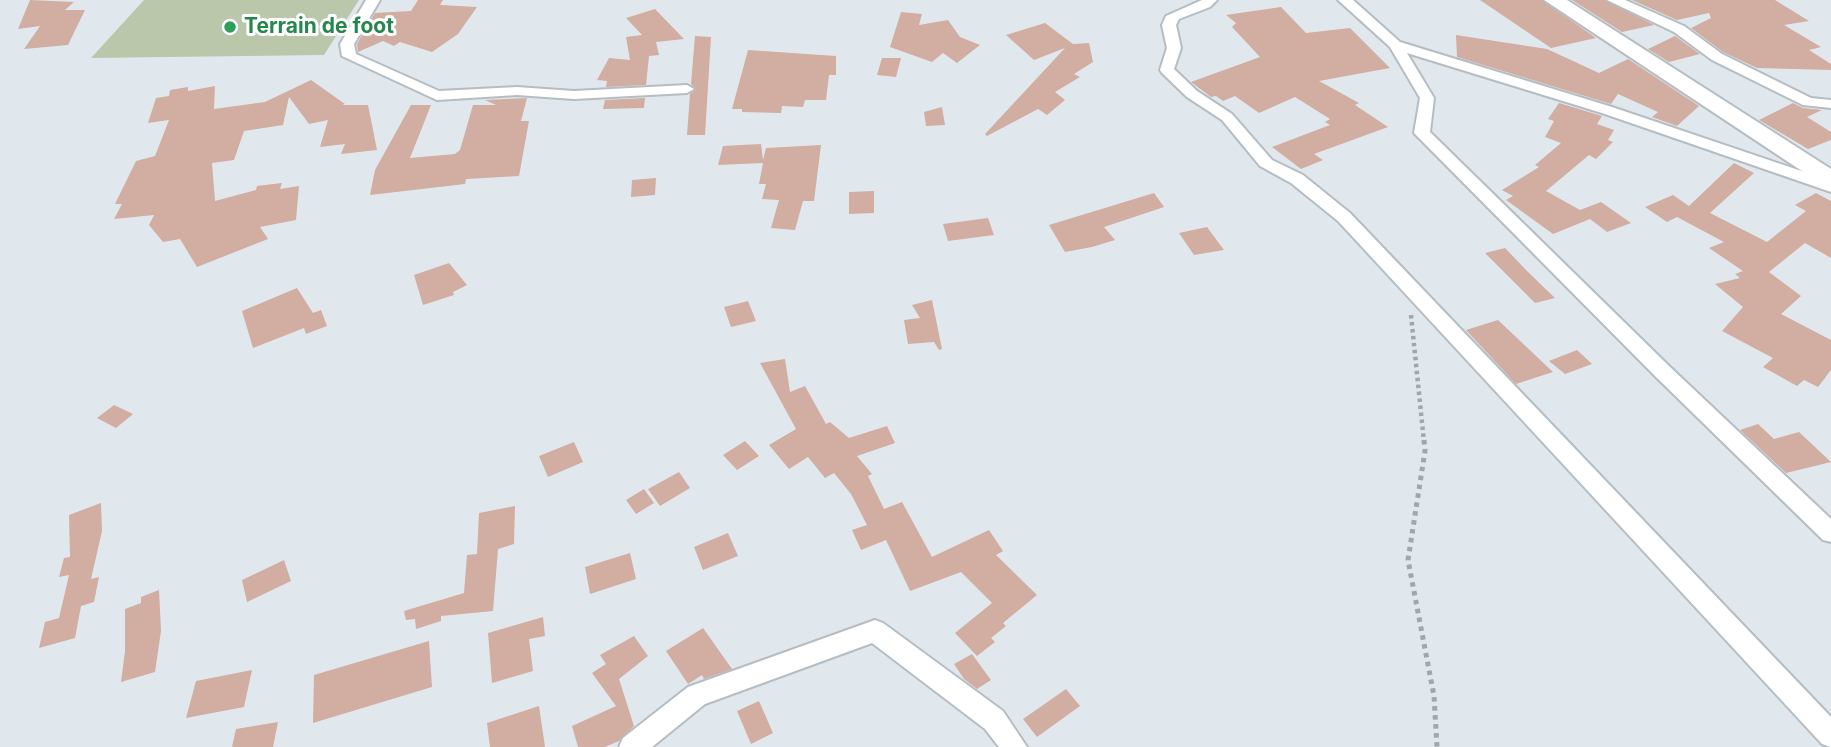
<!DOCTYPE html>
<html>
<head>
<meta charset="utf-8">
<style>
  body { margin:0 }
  canvas { display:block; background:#e0e8ee }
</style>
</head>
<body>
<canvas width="1831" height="747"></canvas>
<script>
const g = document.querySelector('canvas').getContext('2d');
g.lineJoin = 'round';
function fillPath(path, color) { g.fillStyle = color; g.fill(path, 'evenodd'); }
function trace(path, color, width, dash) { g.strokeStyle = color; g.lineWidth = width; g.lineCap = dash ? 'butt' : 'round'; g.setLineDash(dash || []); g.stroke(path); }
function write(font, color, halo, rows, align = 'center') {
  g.font = font + ' Inter,sans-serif'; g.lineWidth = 6; g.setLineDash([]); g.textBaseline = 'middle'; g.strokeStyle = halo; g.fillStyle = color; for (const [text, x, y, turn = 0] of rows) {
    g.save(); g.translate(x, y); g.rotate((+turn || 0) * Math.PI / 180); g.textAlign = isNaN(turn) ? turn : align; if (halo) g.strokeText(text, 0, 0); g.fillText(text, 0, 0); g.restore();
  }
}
fillPath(new Path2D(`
  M144 0H359L324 55 91 58Z`), '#bbc7ab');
fillPath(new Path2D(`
  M30 0 74 2 65 10H85L68 45 24 49 40 26 18 29Z
  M418 0H443L440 5 477 7 458 34 432 52 400 42 394 46 383 41 358 52 357 44 375 13 411 11Z
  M1480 0H1542L1596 38 1551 48Z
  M1572 0H1605L1654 25 1622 32Z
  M1632 0H1775L1809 21 1784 25 1821 47 1809 50 1831 64V70L1757 68 1723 52 1691 28 1711 18 1709 13 1677 20Z
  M1281 7 1306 33 1350 28 1390 68 1319 81 1359 103 1355 105 1388 127 1314 154 1323 160 1301 169 1272 147 1330 125 1325 122 1330 119 1295 97 1259 113 1235 96 1223 101 1216 96 1211 97 1191 82 1260 57 1232 27 1236 23 1226 15Z
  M655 9 684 39 656 42 659 55 649 56 646 85 606 87 607 81 597 80 609 58 630 60 626 37 642 35 626 18Z
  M901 12 922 14 919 25 948 20 960 37 980 45 957 63 943 53 932 62 890 47Z
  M1045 23 1073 44 1089 43 1093 62 1074 74 1080 77 1055 92 1065 100 1047 115 1038 109 987 136 985 134 1065 48 1034 60 1006 35Z
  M1456 35 1547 49 1599 73 1628 59 1699 106 1677 126 1652 117 1658 112 1618 94 1611 104 1457 57Z
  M695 36 711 37 705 135H687L690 94 696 90 691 84Z
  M1675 36 1700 54 1669 62 1648 49Z
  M748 50 836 56V75H829L826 100H805L803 107 782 106 781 113 742 112V109H732Z
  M882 58H901L896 77 877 75Z
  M311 80 345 104 342 105H368L377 150 341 154 345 144 320 147 328 120 309 124 289 97 283 125 244 131 234 160 212 163 215 201 256 190 257 186 282 183 280 189 299 186 296 220 260 227 268 239 197 267 180 239 163 242 149 225 154 215 114 219 122 204H115L136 161 155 156 169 120 148 123 156 98 169 96 170 90 188 87V91L215 86 214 109 265 102Z
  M527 98 521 121H529L519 176 466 179 465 184 370 195 375 170 411 105H431L410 158 455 154 460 150 473 105H496L485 100Z
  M645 98 644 108 603 109 605 100Z
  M1559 103 1602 116 1597 124 1614 130 1608 140 1613 142 1596 159 1589 155 1546 191 1580 210 1601 202 1631 223 1607 232 1590 219 1553 234 1506 200 1513 196 1502 190 1539 167 1535 165 1561 143 1545 137 1554 121 1548 119Z
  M1793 103 1803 108 1822 110 1807 117 1831 132V140L1808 149 1759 120Z
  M942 107 945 125 926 126 924 112Z
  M761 144 763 160 766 148 821 145 814 201H803L795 230 771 228 779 200 762 199 766 184H759L763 163 718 165 723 146Z
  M1734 163 1754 173 1710 213 1767 242 1806 211 1795 205 1816 193 1831 201V258L1805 243 1769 272 1801 296 1781 314 1831 340V370L1818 387 1804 380 1797 386 1763 367 1773 358 1722 331 1743 307 1715 284 1740 278 1735 274 1743 271 1709 248 1724 242 1677 217 1667 222 1645 207 1673 195 1689 206Z
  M656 178 655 195 631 197 632 180Z
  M874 191V213L849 214V192Z
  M1154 193 1164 207 1104 227 1115 240 1092 247 1065 252 1049 225Z
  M988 218 994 235 948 241 943 224Z
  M1207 227 1224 250 1194 255 1179 233Z
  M1505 248 1527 271 1555 298 1535 303 1485 253Z
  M449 263 467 285 453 292 454 295 423 305 414 275Z
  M297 288 313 313 321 310 327 326 306 334 304 328 253 348 242 311Z
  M932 300 942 349 939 350 934 342 908 344 904 320 920 318 912 305Z
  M748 301 756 321 731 327 724 307Z
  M1498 320 1553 372 1516 384 1466 330Z
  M1577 350 1592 364 1565 374 1549 361Z
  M785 359 790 392 805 386 826 424 830 422 849 438 887 426 895 443 857 456 872 474 868 476 884 509 902 502 932 557 989 530 1003 551 996 555 1037 595 1003 623 1006 626 991 638 995 642 977 656 955 633 992 603 961 572 910 591 886 540 861 550 852 530 867 525 851 494 834 473 825 478 808 457 789 469 769 445 796 429 760 363Z
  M114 405 133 414 116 428 97 418Z
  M1758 424 1774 439 1799 432 1831 462 1786 473 1740 430Z
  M745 441 759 456 737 470 723 455Z
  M574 442 583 462 548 477 539 456Z
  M679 472 690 488 660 506 648 489Z
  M644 489 654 503 636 514 626 500Z
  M101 503 102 531 91 579 99 577 94 602 81 606 75 638 39 648 45 622 59 618 69 575 59 577 64 558 70 557 69 515Z
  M515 506 514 544 498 549 493 611 441 616V621L416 629 415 619 406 620 404 611 464 593 467 555 477 554 479 513Z
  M728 533 738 556 703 570 694 547Z
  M630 553 636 579 590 594 585 567Z
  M284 560 291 581 247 602 242 580Z
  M159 590 161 631 155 672 121 682 125 651V609L141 603V597Z
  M543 617 545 636 529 639 533 671 492 683 488 633Z
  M703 628 732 669 704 679 702 675 688 684 666 651Z
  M634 636 648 656 619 679 634 726 619 741 605 747H578L572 726 616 706 592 673 606 664 600 655Z
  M429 641 432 687 313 723 314 675Z
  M972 654 991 680 977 689 964 679 954 664Z
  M252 670 244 707 186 718 196 681Z
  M1066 689 1080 706 1037 737 1023 719Z
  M759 701 773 733 751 744 737 711Z
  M539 706 545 747H490L487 723Z
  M278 722 273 747H232L236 729Z`), '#d2ada1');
const street = new Path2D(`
  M366 0H380L354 44 356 54 439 91 517 87 574 91 687 85 694 89 687 93 574 99 517 95 437 100 342 56 340 44Z
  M1202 0H1217L1210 7 1179 19 1176 25 1181 48 1174 69 1197 91 1232 114 1272 160 1303 175 1350 213 1831 717V747L1822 744 1338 221 1291 183 1260 166 1222 120 1187 97 1162 73 1160 70 1167 48 1162 25 1166 16Z
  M1338 0H1353L1400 42 1612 107 1831 181V192L1602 113 1407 53 1434 98 1430 132 1669 366 1831 519V542L1823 540 1655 376 1417 136 1414 133 1420 98 1390 47Z
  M1607 0H1625L1684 26 1722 54 1811 98 1831 100V108L1803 105 1712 60 1674 32Z
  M875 620 883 623 1003 711 1027 747H999L985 729 872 643 705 704 652 747H619L623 738 688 687Z`);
const secondary = new Path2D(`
  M1544 0H1567L1831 169V187L1823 185Z`);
trace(street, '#b5bdc3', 4);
trace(secondary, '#b5bdc3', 4);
trace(new Path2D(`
  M1411 315 1424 442`), '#a0a6ab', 4.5, [3.5, 3.5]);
trace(new Path2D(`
  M1424 440 1425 451 1408 560 1434 696 1437 747`), '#a0a6ab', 5, [4.5, 4.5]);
fillPath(street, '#fff');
fillPath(secondary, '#fff');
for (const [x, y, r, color] of [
  [230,27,7,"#2e9e5b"]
]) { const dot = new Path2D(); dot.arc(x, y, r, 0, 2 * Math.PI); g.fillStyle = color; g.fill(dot); trace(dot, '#fff', 2.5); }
write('bold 21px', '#27864d', '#fff', [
  ["Terrain de foot",244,27]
], 'left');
</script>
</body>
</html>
